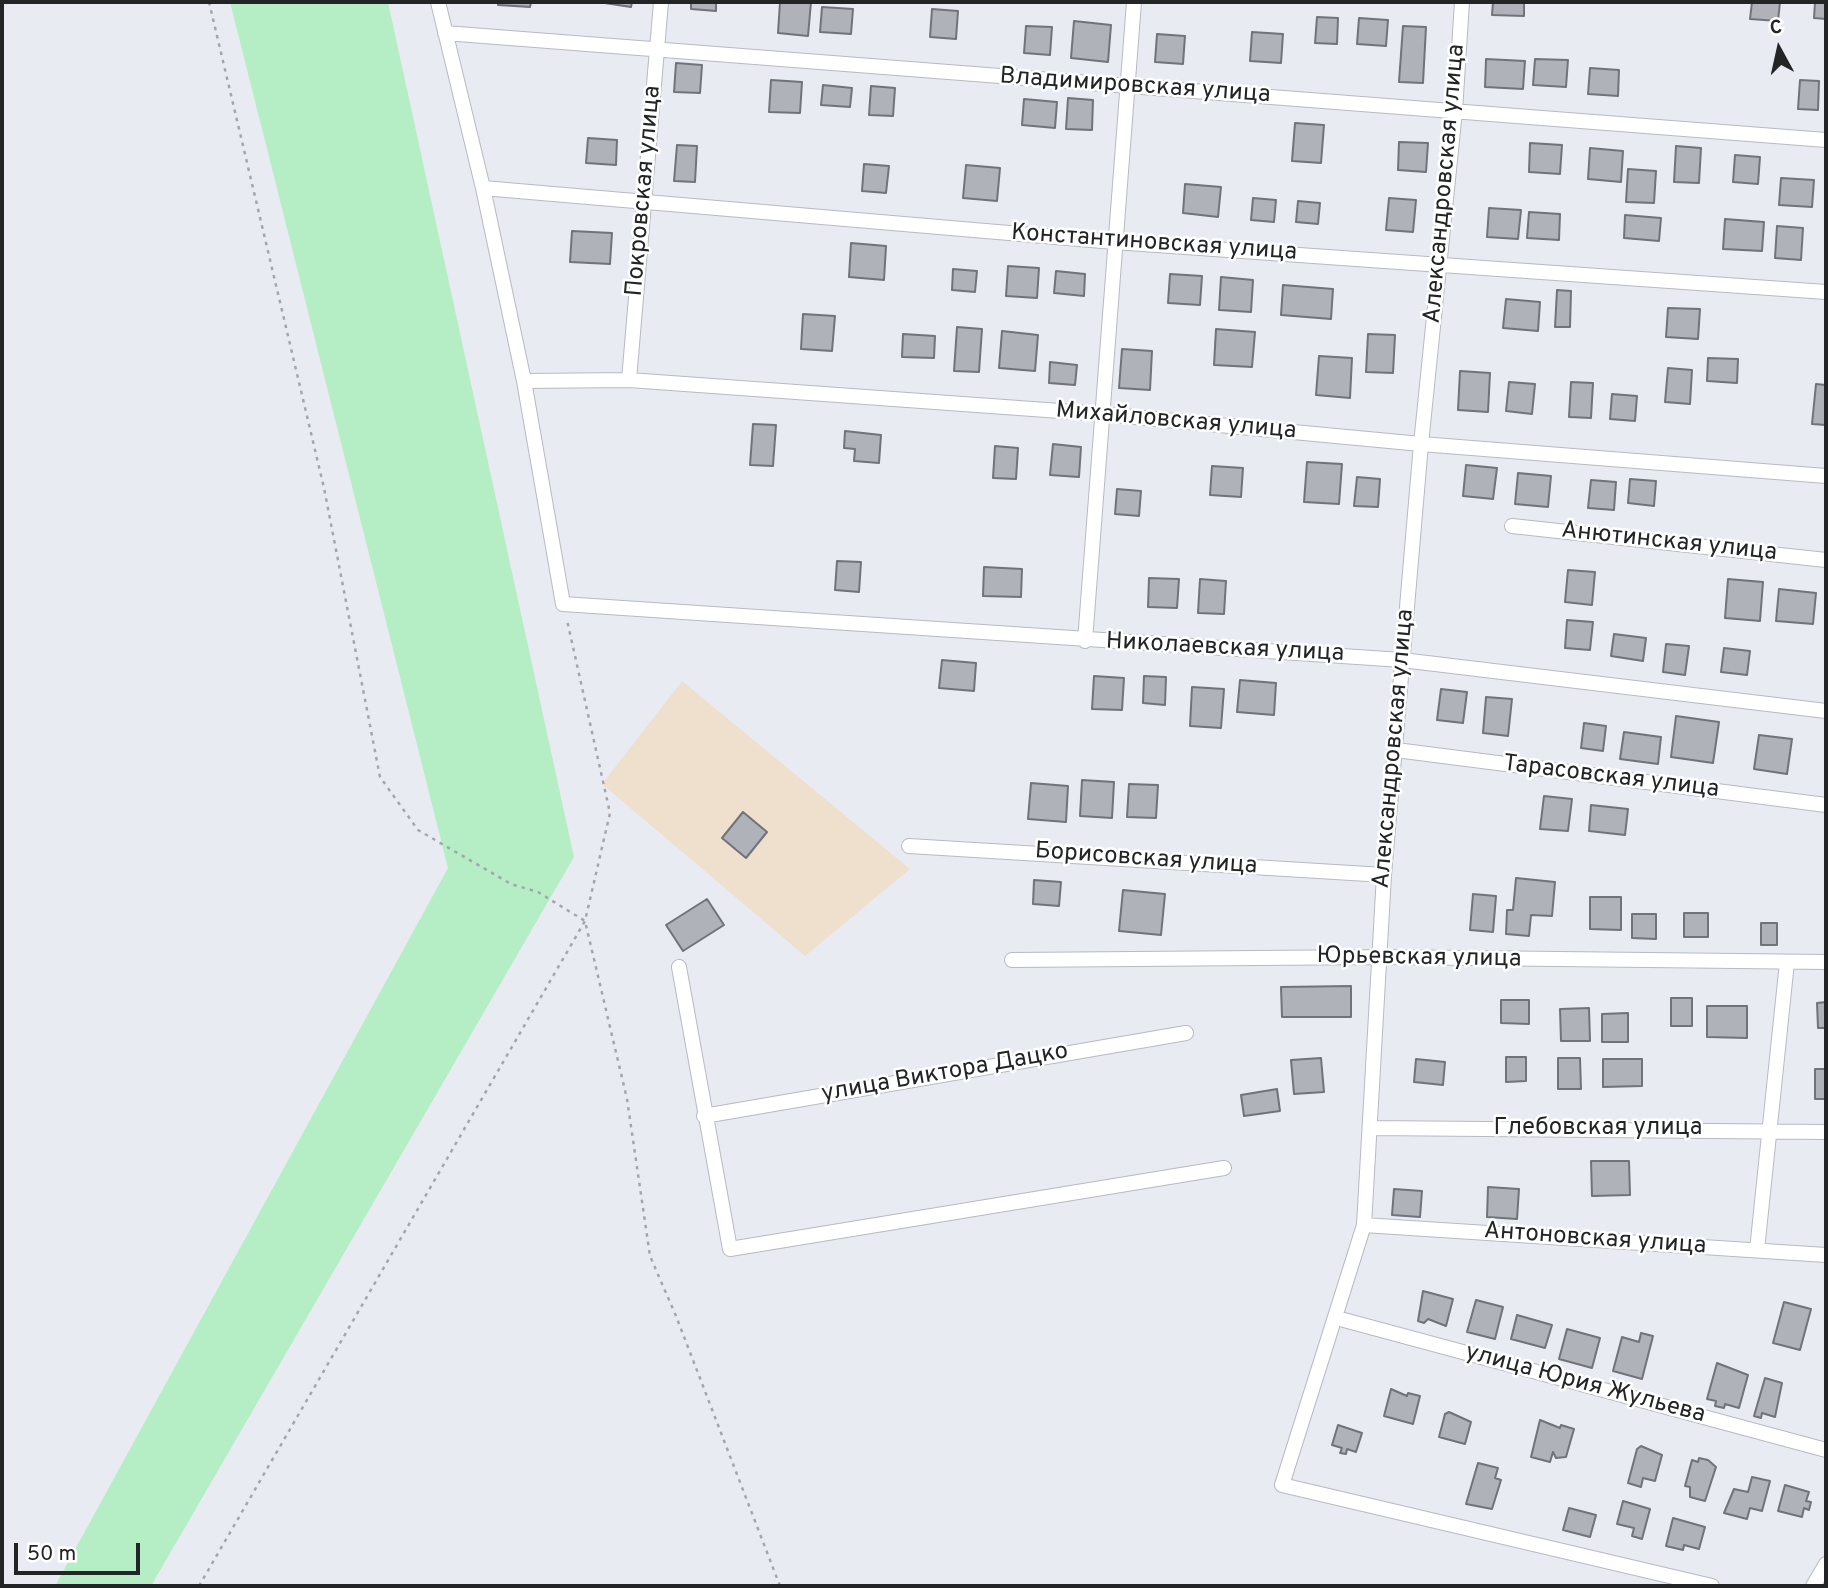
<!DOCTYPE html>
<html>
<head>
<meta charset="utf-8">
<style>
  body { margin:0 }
  #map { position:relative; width:1828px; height:1588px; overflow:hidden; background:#e8ecf2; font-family:Overpass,sans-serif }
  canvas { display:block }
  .frame { position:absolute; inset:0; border:4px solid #222426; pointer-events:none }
  .north { position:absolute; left:1744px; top:14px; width:70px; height:70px; -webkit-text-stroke:5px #fff; paint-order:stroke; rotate:352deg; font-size:19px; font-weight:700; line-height:28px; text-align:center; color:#222426 }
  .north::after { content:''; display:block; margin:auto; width:24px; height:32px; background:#222426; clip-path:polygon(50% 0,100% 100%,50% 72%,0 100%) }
  .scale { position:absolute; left:14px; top:1543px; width:126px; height:32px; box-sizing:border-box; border:4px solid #222426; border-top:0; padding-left:9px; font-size:21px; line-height:24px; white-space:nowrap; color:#222426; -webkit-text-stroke:5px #fff; paint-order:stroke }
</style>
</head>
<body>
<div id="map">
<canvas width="1828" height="1588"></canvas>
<div class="frame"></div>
<div class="north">С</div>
<div class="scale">50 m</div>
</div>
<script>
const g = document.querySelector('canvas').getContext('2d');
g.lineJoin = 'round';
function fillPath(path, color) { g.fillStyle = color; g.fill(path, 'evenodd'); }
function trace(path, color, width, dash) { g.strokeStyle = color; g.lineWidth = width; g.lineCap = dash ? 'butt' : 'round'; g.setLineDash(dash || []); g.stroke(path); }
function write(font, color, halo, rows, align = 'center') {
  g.font = font + ' Overpass,sans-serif'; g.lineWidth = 5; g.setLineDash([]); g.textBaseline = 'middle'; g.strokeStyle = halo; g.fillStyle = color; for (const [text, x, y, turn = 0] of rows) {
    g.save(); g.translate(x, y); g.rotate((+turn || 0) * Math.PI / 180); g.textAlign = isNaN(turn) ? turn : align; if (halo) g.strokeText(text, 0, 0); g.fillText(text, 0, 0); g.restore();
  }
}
fillPath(new Path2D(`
  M682 681 910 869 805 956 602 784Z`), '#efdfcd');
fillPath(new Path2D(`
  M230 2H388L574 857 151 1586H55L448 868Z`), '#b5eec4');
const building = new Path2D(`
  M498 2H531L530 7 498 5Z
  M598 2H632L631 7Z
  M691 2H716V11L691 9Z
  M780 2H811L808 36 778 33Z
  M1493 2H1524V16L1492 15Z
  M1752 2H1780L1778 21 1750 19Z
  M1815 2H1826V19L1814 18Z
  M822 7 853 9 851 34 820 32Z
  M932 9 958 11 956 39 930 37Z
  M1317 17 1338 18 1337 44 1315 43Z
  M1359 18 1388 20 1386 46 1357 44Z
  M1074 21 1111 25 1108 62 1071 58Z
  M1026 26 1052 27 1050 55 1024 53Z
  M1403 26 1426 27 1423 83 1399 82Z
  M1252 32 1283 34 1281 63 1250 61Z
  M1157 34 1185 36 1183 64 1155 62Z
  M1486 59 1525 61 1523 89 1485 87Z
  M1535 59 1568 60 1566 87 1533 85Z
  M676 63 702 65 700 93 674 92Z
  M1590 68 1619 70 1618 96 1588 94Z
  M771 80 802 82 800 113 769 112Z
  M1800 80 1819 81 1818 110 1798 109Z
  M823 85 852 88 850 107 821 105Z
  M871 86 895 88 893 116 869 115Z
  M1068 98 1093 100 1092 130 1066 129Z
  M1024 99 1057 102 1055 128 1022 125Z
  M1295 123 1324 125 1321 163 1292 161Z
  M588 138 617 140 616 165 586 163Z
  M1399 142 1428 143 1426 172 1398 170Z
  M1530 143 1562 145 1560 174 1529 172Z
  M677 145 697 146 695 182 674 181Z
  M1676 146 1701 148 1699 183 1674 182Z
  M1590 148 1623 151 1621 182 1588 179Z
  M1735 155 1760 157 1758 184 1733 182Z
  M864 164 889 166 886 193 862 191Z
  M966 165 1000 168 997 201 963 198Z
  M1628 169 1656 171 1654 203 1626 202Z
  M1781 178 1814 180 1812 207 1779 205Z
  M1185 184 1221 187 1218 217 1183 213Z
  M1253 198 1276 200 1274 222 1251 220Z
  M1389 198 1416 200 1413 232 1386 230Z
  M1298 201 1320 203 1318 224 1296 222Z
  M1489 208 1521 210 1518 239 1487 237Z
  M1529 212 1560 214 1559 240 1527 238Z
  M1625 215 1661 218 1659 241 1624 238Z
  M1725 219 1764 222 1762 251 1723 249Z
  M1777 226 1803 228 1801 260 1775 258Z
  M572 231 612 233 610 264 570 262Z
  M851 243 886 246 884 280 849 277Z
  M1008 266 1039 268 1037 298 1006 296Z
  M953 269 977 271 975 292 952 290Z
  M1056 271 1085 274 1084 296 1054 293Z
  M1170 274 1202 276 1200 305 1168 303Z
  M1221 277 1253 280 1251 312 1219 310Z
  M1283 285 1333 289 1331 319 1281 315Z
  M1557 290 1571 291 1570 327H1555Z
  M1506 299 1540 302 1538 331 1503 328Z
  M1668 308 1700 309 1698 339 1666 337Z
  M803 314 835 316 832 351 801 349Z
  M957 327 982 329 979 372 954 371Z
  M1216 329 1255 332 1252 367 1214 365Z
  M1002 331 1038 335 1035 371 999 368Z
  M903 334 935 336 934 358 902 357Z
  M1368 334 1395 335 1393 373 1366 372Z
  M1122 349 1152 351 1150 390 1119 388Z
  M1319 356 1352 358 1350 398 1316 395Z
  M1708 358 1738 359 1737 383 1707 381Z
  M1050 362 1077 365 1075 385 1049 383Z
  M1668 368 1692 370 1690 404 1665 402Z
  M1460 371 1490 373 1488 412 1458 410Z
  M1509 382 1535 384 1532 414 1506 411Z
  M1571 382 1593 383 1591 418 1569 417Z
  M1816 384 1826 385V425L1812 424Z
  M1612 394 1637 396 1635 421 1610 419Z
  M753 424 776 425 773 466 750 465Z
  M845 431 881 435 879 463 854 461 855 449 844 448Z
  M1053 444 1081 447 1079 477 1050 475Z
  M995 446 1018 448 1016 479 993 478Z
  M1307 462 1342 464 1339 504 1304 502Z
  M1466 465 1497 468 1493 499 1463 496Z
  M1212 466 1243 468 1241 497 1210 495Z
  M1518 473 1551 476 1548 507 1515 504Z
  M1357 477 1380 479 1378 507 1354 506Z
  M1630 479 1656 481 1654 506 1628 503Z
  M1591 480 1616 482 1614 510 1588 508Z
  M1117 489 1141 491 1139 516 1115 514Z
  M837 561 861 562 859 592 835 590Z
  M984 567 1022 569 1021 597 983 596Z
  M1568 570 1595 572 1592 605 1565 602Z
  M1149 578 1179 579 1177 608 1148 607Z
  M1200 579 1226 581 1224 614 1198 613Z
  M1728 579 1763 582 1760 621 1725 618Z
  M1779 589 1816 593 1813 624 1776 621Z
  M1567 620 1593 622 1590 650 1565 648Z
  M1614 634 1646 638 1643 661 1611 656Z
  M1666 644 1689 646 1685 675 1663 672Z
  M1724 648 1750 651 1747 675 1721 672Z
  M942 660 976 663 974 691 939 688Z
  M1094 676 1124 678 1122 710 1092 709Z
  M1144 676 1166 677 1165 705 1143 703Z
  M1240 680 1276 683 1274 715 1237 712Z
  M1192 687 1224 689 1221 728 1190 726Z
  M1441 689 1467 692 1463 723 1437 720Z
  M1486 697 1512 699 1508 736 1483 733Z
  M1676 716 1719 722 1713 763 1671 757Z
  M1584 723 1606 726 1603 751 1581 748Z
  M1624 732 1661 737 1658 764 1620 759Z
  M1759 735 1792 739 1787 774 1754 769Z
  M1082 780 1114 782 1112 818 1080 816Z
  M1031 783 1068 786 1066 822 1028 819Z
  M1129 784 1158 785 1156 818 1127 817Z
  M1544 796 1572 799 1568 831 1540 829Z
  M1591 805 1628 809 1625 835 1589 831Z
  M743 812 767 832 746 858 722 838Z
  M1516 878 1555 882 1552 916 1531 915 1529 936 1506 934 1507 910H1513Z
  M1034 880 1061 882 1059 906 1033 904Z
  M1123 890 1165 894 1161 935 1119 931Z
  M1473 894 1496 896 1493 932 1470 930Z
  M1590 897H1621V930L1590 929Z
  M707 899 724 925 683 951 666 925Z
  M1684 913H1708V937H1684Z
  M1632 914H1656V939L1632 938Z
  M1761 923H1777V945H1761Z
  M1351 986V1017H1282L1281 987Z
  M1671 998H1692V1026H1671Z
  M1501 1000H1529V1024L1501 1023Z
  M1826 1002V1028H1818L1817 1003Z
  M1707 1006H1747V1038L1707 1037Z
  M1589 1008 1590 1041H1561L1560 1009Z
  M1628 1013V1042H1602V1014Z
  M1506 1057H1526V1081L1506 1082Z
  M1321 1058 1324 1092 1294 1094 1291 1060Z
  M1558 1058H1580L1581 1089H1558Z
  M1416 1059 1445 1062 1443 1085 1414 1082Z
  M1603 1059H1642V1086L1603 1087Z
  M1815 1069H1826V1099H1815Z
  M1277 1089 1280 1111 1244 1116 1241 1095Z
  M1591 1161H1629L1630 1195 1592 1196Z
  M1488 1187 1519 1189 1517 1219 1487 1217Z
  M1394 1189 1422 1191 1420 1217 1392 1215Z
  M1423 1291 1453 1299 1446 1326 1428 1319 1424 1323 1418 1321Z
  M1476 1300 1503 1307 1495 1339 1467 1332Z
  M1784 1302 1811 1309 1800 1350 1773 1343Z
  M1517 1315 1552 1325 1545 1348 1511 1339Z
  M1567 1329 1600 1338 1592 1368 1559 1359Z
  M1641 1333 1653 1336 1642 1379 1613 1371 1622 1337 1639 1342Z
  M1717 1363 1748 1375 1739 1408 1725 1404 1724 1408 1715 1406 1716 1401 1707 1399Z
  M1765 1378 1782 1383 1775 1417 1762 1413 1761 1418 1754 1416Z
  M1391 1389 1407 1396 1408 1393 1420 1396 1413 1424 1384 1416Z
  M1449 1412 1471 1422 1465 1444 1439 1437 1445 1414Z
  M1540 1420 1560 1428 1561 1425 1574 1429 1566 1457 1556 1458 1553 1452 1550 1462 1531 1457Z
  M1338 1425 1362 1433 1356 1452 1347 1449 1346 1454 1340 1453 1342 1448 1332 1445Z
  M1641 1446 1662 1455 1655 1481 1643 1478 1641 1487 1628 1483 1637 1449Z
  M1699 1458 1708 1460 1716 1467 1705 1501 1690 1497V1487L1685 1486 1692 1460 1698 1462Z
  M1478 1463 1498 1468 1495 1478 1501 1480 1492 1509 1466 1504Z
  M1752 1477 1770 1481 1762 1511 1750 1508 1747 1519 1724 1513 1734 1489 1748 1492Z
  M1785 1485 1809 1492 1806 1501 1811 1502 1809 1510 1804 1508 1802 1517 1778 1511Z
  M1623 1501 1650 1509 1642 1539 1632 1536 1634 1528 1617 1524Z
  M1569 1508 1596 1515 1590 1537 1563 1530Z
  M1673 1518 1705 1527 1699 1549 1684 1545 1683 1550 1666 1546Z`);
fillPath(building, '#afb2b8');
trace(building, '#707379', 2);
const minor = new Path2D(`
  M438 2 483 188 524 381 563 604 1402 660 1826 711
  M1462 2 1455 111 1421 444 1384 875 1364 1225 1282 1485 1712 1586
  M445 33 1826 140
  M483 188 1114 242 1826 292
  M629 380 661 2
  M524 381 629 380 1102 414 1421 444 1826 476
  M1512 526 1826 560
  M1085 641 1134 2
  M1396 750 1826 805
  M909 846 1384 875
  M1012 960 1380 957 1826 962
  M679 967 730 1249 1224 1168
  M704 1116 1186 1033
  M1370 1128 1826 1132
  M1364 1225 1826 1255
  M1757 1250 1787 962
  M1344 1320 1826 1450
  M1813 1586 1826 1564`);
trace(minor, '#b7bac0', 16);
trace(new Path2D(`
  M209 2 324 488 380 777 418 830 511 884 538 892 585 921 627 1099 650 1256 676 1316 780 1586
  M199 1586 585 921 610 813 567 620`), '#a3a7ab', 2.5, [3.5, 5]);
trace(minor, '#fff', 14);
write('24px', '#222426', '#fff', [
  ["Владимировская улица",1135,87,4],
  ["Александровская улица",1446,184,-85],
  ["Покровская улица",645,191,-85],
  ["Константиновская улица",1154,244,4],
  ["Михайловская улица",1176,422,5],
  ["Анютинская улица",1669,543,6],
  ["Николаевская улица",1225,649,3],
  ["Александровская улица",1395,749,-85],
  ["Тарасовская улица",1611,778,7],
  ["Борисовская улица",1146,860,4],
  ["Юрьевская улица",1419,959,1],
  ["улица Виктора Дацко",945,1074,-10],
  ["Глебовская улица",1598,1129],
  ["Антоновская улица",1595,1240,4],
  ["улица Юрия Жульева",1585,1385,15]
]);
</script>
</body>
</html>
